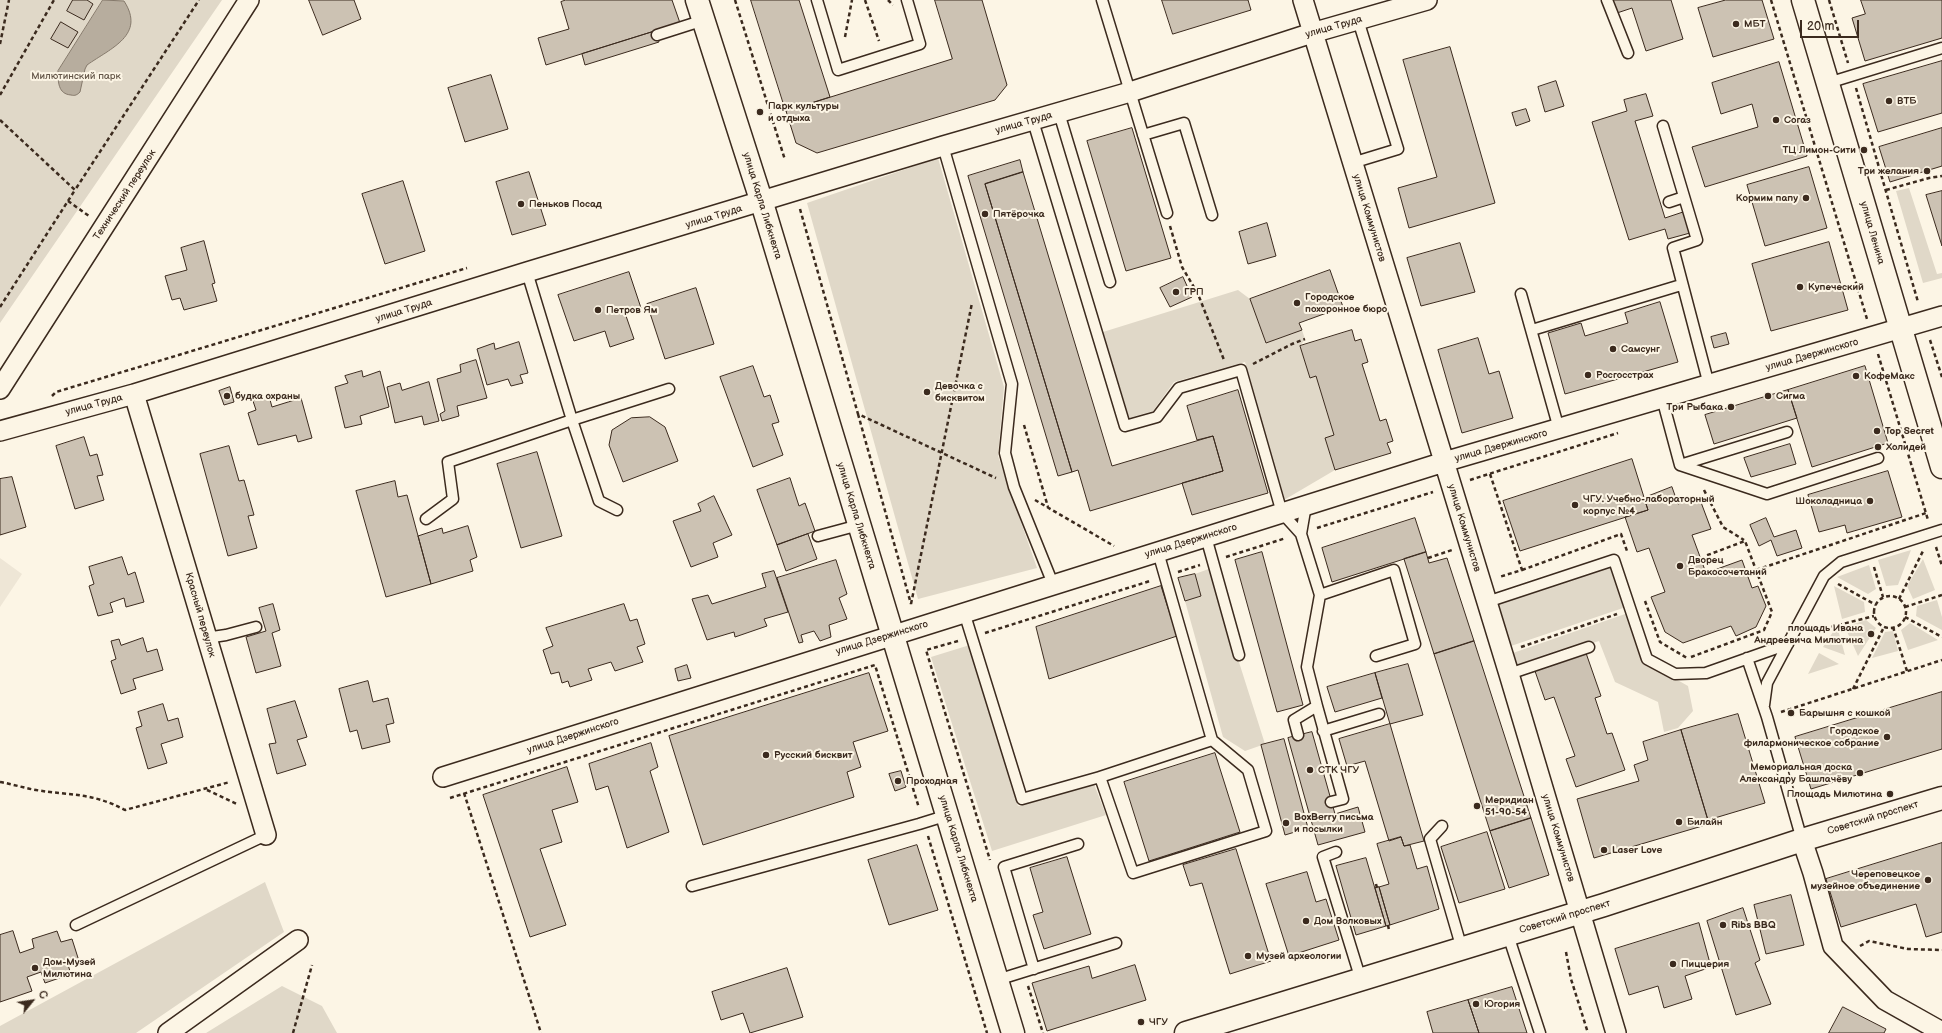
<!DOCTYPE html>
<html>
<head>
<meta charset="utf-8">
<style>
  body { margin:0 }
  #map { position:relative; width:1942px; height:1033px; overflow:hidden; background:#fcf5e5; font-family:"Balsamiq Sans",sans-serif }
  canvas { display:block }
  .north { position:absolute; left:12px; top:981px; width:40px; height:40px; -webkit-text-stroke:3px #fcf5e5; paint-order:stroke; rotate:60deg; font-size:11px; font-weight:700; line-height:16px; text-align:center; color:#3b2a1e }
  .north::after { content:''; display:block; margin:auto; width:14px; height:18px; background:#3b2a1e; clip-path:polygon(50% 0,100% 100%,50% 72%,0 100%) }
  .scale { position:absolute; left:1800px; top:20px; width:59px; height:18px; box-sizing:border-box; border:2px solid #3b2a1e; border-top:0; padding-left:5px; font-size:12px; line-height:14px; white-space:nowrap; color:#3b2a1e; -webkit-text-stroke:3px #fcf5e5; paint-order:stroke }
</style>
</head>
<body>
<div id="map">
<canvas width="1942" height="1033"></canvas>
<div class="north">С</div>
<div class="scale">20 m</div>
</div>
<script>
const g = document.querySelector('canvas').getContext('2d');
g.lineJoin = 'round';
function fillPath(path, color) { g.fillStyle = color; g.fill(path, 'evenodd'); }
function trace(path, color, width, dash) { g.strokeStyle = color; g.lineWidth = width; g.lineCap = dash ? 'butt' : 'round'; g.setLineDash(dash || []); g.stroke(path); }
function write(font, color, halo, rows, align = 'center') {
  g.font = font + ' "Balsamiq Sans",sans-serif'; g.lineWidth = 4; g.setLineDash([]); g.textBaseline = 'middle'; g.strokeStyle = halo; g.fillStyle = color; for (const [text, x, y, turn = 0] of rows) {
    g.save(); g.translate(x, y); g.rotate((+turn || 0) * Math.PI / 180); g.textAlign = isNaN(turn) ? turn : align; if (halo) g.strokeText(text, 0, 0); g.fillText(text, 0, 0); g.restore();
  }
}
fillPath(new Path2D(`
  M0 558 22 574 0 607Z`), '#eee6d6');
fillPath(new Path2D(`
  M0 0H222L0 323Z
  M938 158 1004 387 998 456 1037 568 918 599 807 203Z
  M1909 188 1937 274 1942 273V278L1923 283 1896 191Z
  M1238 290 1250 299 1266 343 1302 330 1305 339 1300 346 1310 378 1316 376 1334 435 1325 438 1335 470 1284 500 1245 362 1174 382 1153 411 1129 418 1103 332Z
  M1911 550 1898 585 1886 586 1878 560Z
  M1923 559 1935 590 1913 599 1907 586Z
  M1612 565 1626 607 1508 647 1494 605Z
  M1869 565 1876 589 1868 594 1837 577Z
  M1214 567 1238 659 1265 744 1245 751 1223 737 1185 601 1201 596 1195 574Z
  M1834 586 1864 602 1865 612 1842 619Z
  M1937 600 1942 617V630L1916 616 1917 606Z
  M1628 613 1644 661 1688 686 1693 711 1678 728 1664 732 1658 702 1615 682 1599 641 1514 668 1510 654Z
  M1866 620 1876 628 1858 656 1845 627Z
  M1910 623 1938 640 1908 650 1901 630Z
  M1837 626 1845 655 1823 647Z
  M1893 631 1898 651 1872 658 1885 632Z
  M973 644 1018 806 1094 784 1106 815 992 851 931 657Z
  M1819 653 1839 664 1808 674Z
  M265 882 284 932 136 1033H0V1026Z
  M282 986 322 1006 337 1033H206Z`), '#e0d8c8');
const water = new Path2D(`
  M103 0 124 1C146 35 111 48 87 65L85 69 80 92C77 95 75 96 71 95 58 94 58 82 58 71Z`);
fillPath(water, '#b7ad9e');
trace(water, '#85796b', 1);
const building = new Path2D(`
  M73 0H87L93 4 84 20 67 11Z
  M309 0H354L361 19 323 35Z
  M566 0H672L680 23 546 65 538 38 569 29 561 2Z
  M751 0H799L830 97 786 111Z
  M935 0H982L1007 85 995 100 817 153 796 143 786 111 952 59Z
  M1162 0H1248L1251 10 1173 34Z
  M1613 0H1671L1683 39 1646 51 1632 8 1617 13Z
  M1726 0H1762L1774 39 1713 57 1698 8Z
  M1861 0H1942V38L1865 61 1852 18 1865 14Z
  M61 22 78 32 68 48 51 39Z
  M656 31 659 42 585 65 582 54Z
  M1450 47 1495 203 1409 228 1398 188 1437 177 1403 60Z
  M1942 61V113L1878 132 1863 84Z
  M1779 62 1807 156 1705 187 1692 147 1758 127 1752 104 1721 114 1712 83Z
  M491 75 508 129 465 142 448 88Z
  M1556 81 1564 106 1545 112 1538 87Z
  M1646 94 1653 116 1635 121 1665 218 1683 212 1690 233 1668 239 1665 229 1629 240 1592 122 1627 111 1624 100Z
  M1526 109 1530 121 1516 126 1512 113Z
  M1132 128 1171 258 1126 271 1087 141Z
  M1942 128V166L1890 182 1879 147Z
  M1020 160 1023 172 985 184 1072 472 1058 476 968 176Z
  M1809 167 1827 228 1765 246 1747 185Z
  M529 172 546 225 512 235 496 182Z
  M1023 172 1112 466 1213 436 1223 471 1090 511 1078 470 1072 472 985 184Z
  M403 181 425 251 385 264 362 194Z
  M1942 191V246L1926 195Z
  M1267 223 1276 256 1248 264 1239 232Z
  M204 241 215 283 212 284 217 301 184 310 180 298 172 300 165 276 187 270 181 248Z
  M1829 242 1848 310 1771 331 1752 264Z
  M1460 243 1475 292 1421 306 1407 258Z
  M1330 270 1343 307 1299 323 1302 330 1266 343 1250 299Z
  M629 272 641 308 625 313 634 339 610 347 605 331 574 341 558 295Z
  M1183 277 1192 297 1170 307 1160 288Z
  M696 288 714 344 665 359 647 304Z
  M1660 302 1678 362 1565 394 1548 333 1581 323 1585 336 1628 323 1625 313Z
  M1352 330 1355 341 1361 339 1368 362 1362 364 1380 421 1386 419 1393 441 1387 443 1391 453 1335 470 1325 438 1334 435 1316 376 1310 378 1300 346Z
  M1726 333 1729 344 1714 348 1711 337Z
  M1478 338 1489 374 1499 371 1513 418 1462 433 1438 350Z
  M519 342 528 373 520 375 523 383 511 386 508 379 487 385 477 349 494 343 495 349Z
  M476 360 487 398 457 406 459 416 442 421 440 414 445 411 437 379 461 372 460 365Z
  M753 366 764 397 770 395 779 422 772 424 783 455 753 467 720 377Z
  M1865 366 1888 443 1812 467 1788 390Z
  M362 371 363 377 380 371 389 407 360 416 362 424 345 428 335 387 348 383 345 376Z
  M429 382 439 421 424 425 422 416 395 423 387 387 400 383 402 390Z
  M230 387 234 402 224 405 219 391Z
  M1238 390 1268 493 1192 515 1182 483 1223 471 1213 436 1197 440 1187 406Z
  M1788 390 1797 418 1714 444 1705 415Z
  M269 396 272 407 301 398 312 438 298 442 296 435 258 445 248 413 256 410 253 401Z
  M650 417 665 427 678 461 623 482 609 445 612 430 631 418Z
  M84 437 90 456 97 454 103 475 97 476 104 500 75 509 56 446Z
  M1790 444 1796 464 1751 477 1744 458Z
  M229 446 239 481 244 480 254 515 248 516 257 548 228 556 200 454Z
  M537 452 562 536 521 548 497 464Z
  M1632 459 1648 510 1520 551 1503 501Z
  M1888 471 1902 517 1847 533 1845 525 1819 532 1808 495Z
  M12 477 26 527 0 535V479Z
  M790 478 799 506 805 503 815 531 777 545 757 490Z
  M395 481 398 497 407 495 431 584 386 597 356 491Z
  M1672 487 1678 504 1699 497 1711 529 1692 535 1706 573 1742 560 1752 588 1758 586 1766 606 1756 627 1736 636 1731 626 1683 643 1665 632 1651 597 1665 592 1649 548 1637 552 1625 517 1648 510 1644 498Z
  M714 496 732 535 713 543 718 557 691 567 673 521 701 511 698 504Z
  M1415 518 1426 552 1332 582 1322 548Z
  M1766 518 1774 537 1796 530 1802 548 1777 556 1771 540 1759 546 1750 525Z
  M468 526 477 557 470 560 473 571 431 584 418 536 442 528 443 533Z
  M808 534 817 559 786 571 777 545Z
  M1262 552 1303 705 1277 712 1235 560Z
  M1426 552 1429 563 1447 558 1474 641 1434 654 1404 559Z
  M122 557 128 575 135 572 144 602 126 607 124 598 110 603 113 612 98 616 89 586 94 584 89 567Z
  M836 560 847 594 839 598 847 619 829 625 831 637 820 641 814 631 801 635 803 642 799 643 777 578Z
  M774 571 788 612 764 619 767 626 735 637 734 632 707 640 692 599 708 595 712 604 766 587 762 574Z
  M1195 574 1201 596 1185 601 1178 578Z
  M1161 586 1177 636 1049 679 1036 627Z
  M273 604 280 630 272 633 281 666 256 673 246 637 266 631 259 608Z
  M624 604 630 621 637 619 645 644 637 647 643 662 615 671 611 662 588 669 592 680 570 687 568 681 562 683 559 672 551 674 543 650 553 646 546 628Z
  M143 638 147 652 157 649 163 670 133 679 136 689 121 694 111 661 116 659 111 641 119 639 121 645Z
  M1474 641 1531 818 1490 831 1434 654Z
  M1586 653 1601 696 1595 698 1607 734 1612 733 1625 770 1576 787 1566 759 1575 756 1554 697 1545 700 1535 671Z
  M1408 664 1423 715 1390 724 1375 673Z
  M687 665 691 678 678 681 675 669Z
  M869 673 888 731 853 742 861 767 847 772 854 797 703 845 669 736Z
  M1375 673 1382 698 1335 712 1327 687Z
  M368 681 373 702 388 698 394 723 386 725 390 742 362 749 357 730 350 732 339 689Z
  M1942 692V749L1811 789 1795 737Z
  M295 701 307 737 297 740 306 765 277 774 269 744 276 743 267 709Z
  M163 704 168 721 178 718 183 737 161 744 167 763 148 769 136 728 142 726 138 712Z
  M1738 714 1765 803 1708 820 1681 730Z
  M1390 724 1424 841 1404 846 1401 837 1389 841 1365 761 1347 766 1339 739Z
  M1681 730 1709 824 1594 858 1577 799 1639 781 1634 765 1648 760 1643 742Z
  M1312 732 1335 814 1358 807 1365 832 1318 845 1288 738Z
  M1284 739 1308 828 1285 835 1261 745Z
  M651 743 658 767 650 771 669 832 627 848 608 786 596 790 589 764Z
  M1215 753 1240 832 1149 861 1124 782Z
  M567 767 578 802 552 810 562 842 540 849 566 925 530 937 483 795Z
  M901 771 906 787 895 791 889 774Z
  M1531 818 1549 875 1509 888 1490 831Z
  M1487 832 1505 889 1459 903 1441 847Z
  M1401 837 1404 846 1410 845 1417 869 1427 866 1439 909 1390 925 1379 887 1389 884 1377 844Z
  M1942 843V932L1926 937 1916 904 1841 927 1826 879Z
  M917 845 938 910 889 925 868 860Z
  M1236 849 1271 961 1230 974 1202 883 1190 886 1183 865Z
  M1067 857 1091 934 1044 949 1033 915 1043 912 1030 868Z
  M1366 858 1386 926 1356 935 1336 866Z
  M1307 872 1316 902 1326 899 1339 940 1289 956 1266 884Z
  M1379 887 1390 925 1386 926 1375 888Z
  M1791 895 1804 945 1766 954 1754 905Z
  M1743 908 1760 960 1755 963 1771 1004 1736 1015 1707 921Z
  M1699 923 1711 967 1685 976 1692 999 1664 1008 1658 986 1629 995 1615 949Z
  M13 931 20 953 34 948 32 939 57 931 61 942 72 939 79 961 68 965 71 974 45 983 41 972 27 977 32 991 0 1002V935Z
  M1135 965 1146 1000 1047 1031 1032 983 1089 966 1092 978Z
  M787 968 803 1017 750 1033 743 1013 721 1020 712 992Z
  M1512 987 1527 1033H1479L1468 1000Z
  M1468 1000 1479 1033H1433L1427 1012Z
  M1843 1007 1886 1029 1884 1033H1829Z`);
fillPath(building, '#ccc2b3');
trace(building, '#3b2a1e', 1);
const lane = new Path2D(`
  M817 0 838 70 920 44 907 0
  M1102 0 1167 213
  M1607 0 1628 53
  M657 35 704 20
  M1828 83 1942 48
  M1059 113 1110 282
  M1033 121 1125 426 1157 417 1179 388 1241 370 1282 513 1301 534
  M1663 126 1697 240 1673 248 1709 385
  M1143 135 1184 123 1212 215
  M943 146 1012 384 1005 453 1014 487 1053 584
  M1352 163 1398 149 1358 20
  M1669 202 1684 197
  M1521 294 1559 429
  M1532 330 1681 285
  M1662 398 1680 465 1787 432
  M1680 465 1767 494 1878 458
  M1306 505 1301 534 1320 595 1394 570 1415 644 1376 656
  M617 510 599 501 572 420 669 389
  M426 519 453 499 448 462 572 420 527 272
  M818 536 859 525
  M1206 537 1239 655
  M1487 602 1614 560 1647 659 1675 674 1706 673 1788 644
  M964 612 1022 799 1100 777 1212 740
  M206 638 226 635 256 627
  M1747 658 1767 717 1802 840
  M1509 674 1589 647
  M1764 705 1767 683 1824 576 1841 562 1942 530
  M1317 706 1343 799 1331 802
  M1323 731 1379 714
  M1298 735 1294 720 1317 706 1307 667 1320 595
  M1100 777 1133 873 1266 831 1248 770 1212 740 1158 552
  M1442 826 1430 839 1462 949
  M1336 852 1323 857 1361 980
  M692 886 919 824 948 815
  M76 925 266 835
  M1508 935 1540 1033
  M1034 969 1004 867 1078 844
  M997 980 1116 943`);
const street = new Path2D(`
  M1303 0 1509 674 1616 1033
  M0 389 249 0
  M134 394 266 835
  M0 431 134 394 527 272 943 146 1130 92 1312 33 1427 0
  M443 777 1444 462 1942 316
  M1802 840 1813 873 1833 946 1885 1000 1942 1032
  M168 1033 298 940`);
const secondary = new Path2D(`
  M697 0 762 203 1013 1033
  M1803 0 1942 467
  M1186 1033 1604 905 1802 840 1942 798`);
trace(lane, '#3b2a1e', 13);
trace(street, '#3b2a1e', 22);
trace(secondary, '#3b2a1e', 25);
trace(new Path2D(`
  M735 0 785 160
  M865 0 879 41
  M888 0 893 5
  M1771 0 1867 319
  M1829 0 1848 63
  M845 37 852 0
  M0 44 9 0
  M1856 88 1918 302
  M0 95 54 0
  M0 120 75 190 199 0
  M1886 190 1929 178 1942 176
  M68 201 89 216
  M800 209 858 414 996 478
  M1170 226 1182 267 1198 294 1224 360
  M0 307 75 190
  M1930 340 1942 377
  M1878 354 1928 520
  M1253 364 1292 344 1305 339
  M52 396 56 392 467 268
  M858 414 911 604
  M1024 425 1048 507
  M1490 474 1522 570 1499 577
  M1470 480 1618 433
  M1704 490 1723 527 1744 540
  M1035 500 1114 546
  M1317 528 1433 492
  M1936 547 1942 566
  M1226 557 1286 538
  M1428 558 1452 550
  M1874 567 1883 597
  M1522 570 1621 534 1627 551
  M1756 570 1926 513
  M1178 572 1200 565
  M1838 584 1876 605
  M1874 612a16 16 0 1 1 32 0a16 16 0 1 1-32 0Z
  M1899 599 1923 551
  M1645 601 1660 642 1687 658
  M911 604 972 303
  M1905 607 1942 595
  M1905 617 1942 637
  M1893 627 1907 671
  M1811 632 1874 616
  M985 633 1150 581
  M958 641 926 650 990 860
  M1521 647 1617 614
  M1691 657 1764 630 1772 612 1745 541 1705 556
  M1853 689 1884 627
  M1781 712 1942 660
  M0 782C12 784 24 788 36 790 71 796 91 792 125 810L230 782
  M207 790 237 804
  M464 793 541 1033
  M450 798 875 665 919 808
  M928 836 987 1033
  M1376 884 1377 888
  M1388 925 1389 930
  M1860 946 1869 941 1908 949 1942 950
  M1566 952 1571 979 1588 1033
  M1028 986 1043 1033
  M293 1033 312 965`), '#3b2a1e', 2.5, [4, 3]);
trace(lane, '#fcf5e5', 10);
trace(street, '#fcf5e5', 19);
trace(secondary, '#fcf5e5', 22);
for (const [x, y, r, color] of [
  [1736,24,4,"#3b2a1e"],
  [1889,101,4,"#3b2a1e"],
  [760,112,4,"#3b2a1e"],
  [1776,120,4,"#3b2a1e"],
  [1864,150,4,"#3b2a1e"],
  [1927,171,4,"#3b2a1e"],
  [1806,198,4,"#3b2a1e"],
  [521,204,4,"#3b2a1e"],
  [985,214,4,"#3b2a1e"],
  [1800,287,4,"#3b2a1e"],
  [1176,292,4,"#3b2a1e"],
  [1297,303,4,"#3b2a1e"],
  [598,310,4,"#3b2a1e"],
  [1613,349,4,"#3b2a1e"],
  [1588,375,4,"#3b2a1e"],
  [1856,376,4,"#3b2a1e"],
  [927,392,4,"#3b2a1e"],
  [227,396,4,"#3b2a1e"],
  [1768,396,4,"#3b2a1e"],
  [1731,407,4,"#3b2a1e"],
  [1877,431,4,"#3b2a1e"],
  [1878,447,4,"#3b2a1e"],
  [1870,501,4,"#3b2a1e"],
  [1575,505,4,"#3b2a1e"],
  [1680,566,4,"#3b2a1e"],
  [1871,634,4,"#3b2a1e"],
  [1791,713,4,"#3b2a1e"],
  [1887,737,4,"#3b2a1e"],
  [766,755,4,"#3b2a1e"],
  [1310,770,4,"#3b2a1e"],
  [1860,773,4,"#3b2a1e"],
  [898,781,4,"#3b2a1e"],
  [1890,794,4,"#3b2a1e"],
  [1477,806,4,"#3b2a1e"],
  [1679,822,4,"#3b2a1e"],
  [1286,823,4,"#3b2a1e"],
  [1604,850,4,"#3b2a1e"],
  [1928,880,4,"#3b2a1e"],
  [1306,921,4,"#3b2a1e"],
  [1723,925,4,"#3b2a1e"],
  [1248,956,4,"#3b2a1e"],
  [1673,964,4,"#3b2a1e"],
  [35,968,4,"#3b2a1e"],
  [1476,1004,4,"#3b2a1e"],
  [1141,1022,4,"#3b2a1e"]
]) { const dot = new Path2D(); dot.arc(x, y, r, 0, 2 * Math.PI); g.fillStyle = color; g.fill(dot); trace(dot, '#fcf5e5', 1.5); }
write('bold 10px', '#3b2a1e', '#fcf5e5', [
  ["МБТ",1744,24],
  ["ВТБ",1897,101],
  ["Парк культуры",768,106],
  ["и отдыха",768,118],
  ["Согаз",1784,120],
  ["ТЦ Лимон-Сити",1856,150,"right"],
  ["Три желания",1919,171,"right"],
  ["Кормим папу",1798,198,"right"],
  ["Пеньков Посад",529,204],
  ["Пятёрочка",993,214],
  ["Купеческий",1808,287],
  ["ГРП",1184,292],
  ["Городское",1305,297],
  ["похоронное бюро",1305,309],
  ["Петров Ям",606,310],
  ["Самсунг",1621,349],
  ["Росгосстрах",1596,375],
  ["КофеМакс",1864,376],
  ["Девочка с",935,386],
  ["бисквитом",935,398],
  ["будка охраны",235,396],
  ["Сигма",1776,396],
  ["Три Рыбака",1723,407,"right"],
  ["Top Secret",1885,431],
  ["Холидей",1886,447],
  ["ЧГУ. Учебно-лабораторный",1583,499],
  ["корпус №4",1583,511],
  ["Шоколадница",1862,501,"right"],
  ["Дворец",1688,560],
  ["Бракосочетаний",1688,572],
  ["площадь Ивана",1863,628,"right"],
  ["Андреевича Милютина",1863,640,"right"],
  ["Барышня с кошкой",1799,713],
  ["Городское",1879,731,"right"],
  ["филармоническое собрание",1879,743,"right"],
  ["Русский бисквит",774,755],
  ["Мемориальная доска",1852,767,"right"],
  ["Александру Башлачёву",1852,779,"right"],
  ["СТК ЧГУ",1318,770],
  ["Проходная",906,781],
  ["Площадь Милютина",1882,794,"right"],
  ["Меридиан",1485,800],
  ["51-90-54",1485,812],
  ["BoxBerry письма",1294,817],
  ["и посылки",1294,829],
  ["Билайн",1687,822],
  ["Laser Love",1612,850],
  ["Череповецкое",1920,874,"right"],
  ["музейное объединение",1920,886,"right"],
  ["Дом Волковых",1314,921],
  ["Ribs BBQ",1731,925],
  ["Музей археологии",1256,956],
  ["Дом-Музей",43,962],
  ["Милютина",43,974],
  ["Пиццерия",1681,964],
  ["Югория",1484,1004],
  ["ЧГУ",1149,1022]
], 'left');
write('10px', '#3b2a1e', '#fcf5e5', [
  ["улица Труда",1334,27,-16],
  ["улица Труда",1024,123,-16],
  ["Технический переулок",125,195,-57],
  ["улица Карла Либкнехта",762,206,73],
  ["улица Труда",714,217,-17],
  ["улица Коммунистов",1369,218,73],
  ["улица Ленина",1872,233,74],
  ["улица Труда",404,311,-17],
  ["улица Дзержинского",1812,355,-16],
  ["улица Труда",94,405,-15],
  ["улица Дзержинского",1501,446,-16],
  ["улица Карла Либкнехта",856,516,73],
  ["улица Коммунистов",1464,528,73],
  ["улица Дзержинского",1191,541,-17],
  ["Красный переулок",200,615,74],
  ["улица Дзержинского",882,638,-17],
  ["улица Дзержинского",573,736,-18],
  ["Советский проспект",1873,818,-17],
  ["улица Коммунистов",1558,838,73],
  ["улица Карла Либкнехта",958,849,73],
  ["Советский проспект",1565,917,-17]
]);
write('10px', '#645648', '#fcf5e5', [
  ["Милютинский парк",76,76]
]);
</script>
</body>
</html>
